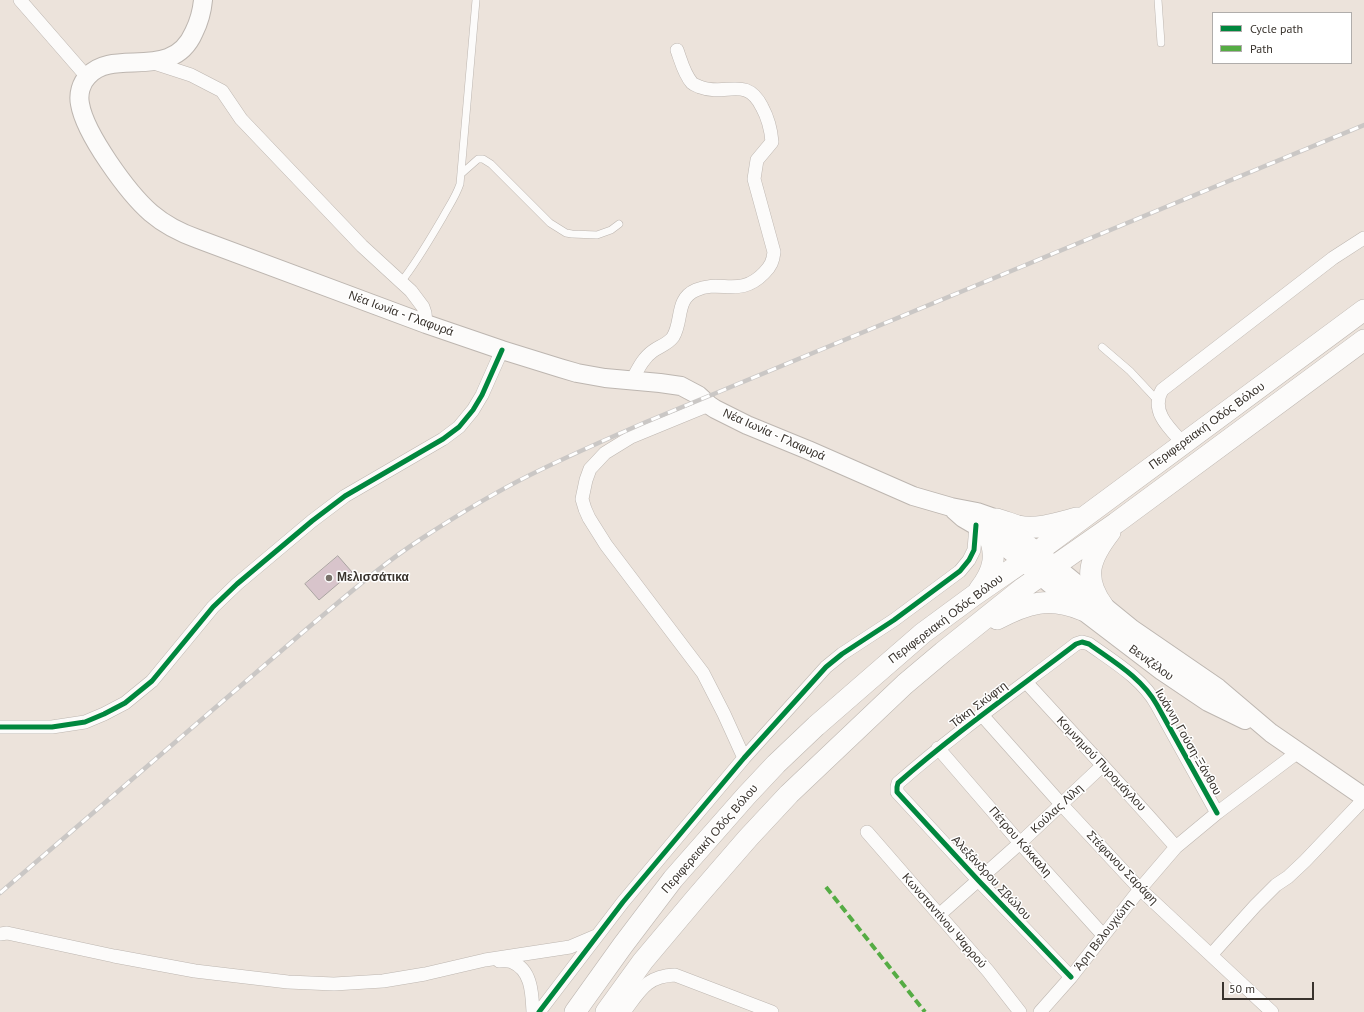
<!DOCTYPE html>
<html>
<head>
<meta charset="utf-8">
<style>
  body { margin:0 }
  #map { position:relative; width:1364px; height:1012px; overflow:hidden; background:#ece3db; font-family:"PT Sans",sans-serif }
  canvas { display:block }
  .legend { position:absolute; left:1212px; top:12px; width:140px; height:52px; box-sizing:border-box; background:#fff; border:1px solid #b0adab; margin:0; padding:5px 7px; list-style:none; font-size:12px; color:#39332d }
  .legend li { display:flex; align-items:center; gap:8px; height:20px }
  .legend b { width:20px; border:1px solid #b0adab }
  .scale { position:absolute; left:1222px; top:982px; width:92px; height:18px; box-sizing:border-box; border:2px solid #39332d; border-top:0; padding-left:5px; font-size:12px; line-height:14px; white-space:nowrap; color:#39332d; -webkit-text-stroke:3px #fff; paint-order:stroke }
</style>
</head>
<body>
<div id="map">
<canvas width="1364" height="1012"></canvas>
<ul class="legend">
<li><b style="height:5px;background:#00873e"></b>Cycle path</li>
<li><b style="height:5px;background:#55ac44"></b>Path</li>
</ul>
<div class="scale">50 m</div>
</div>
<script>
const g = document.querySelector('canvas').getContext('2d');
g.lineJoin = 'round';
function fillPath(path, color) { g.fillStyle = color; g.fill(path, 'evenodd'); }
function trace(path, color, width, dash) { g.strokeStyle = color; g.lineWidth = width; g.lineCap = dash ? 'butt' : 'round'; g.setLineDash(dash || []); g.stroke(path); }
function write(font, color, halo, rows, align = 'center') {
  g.font = font + ' "PT Sans",sans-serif'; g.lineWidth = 3; g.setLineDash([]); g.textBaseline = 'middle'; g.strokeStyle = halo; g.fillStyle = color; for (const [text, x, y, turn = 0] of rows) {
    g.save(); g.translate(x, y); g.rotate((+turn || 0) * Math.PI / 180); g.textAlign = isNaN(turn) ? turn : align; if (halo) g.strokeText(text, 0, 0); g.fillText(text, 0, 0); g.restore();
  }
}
const building = new Path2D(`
  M338 556 352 572 319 600 305 584Z`);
fillPath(building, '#d8c4cb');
trace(building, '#a9a3a1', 1);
const service = new Path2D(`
  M1158 0 1161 43
  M461 174 478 159H483L491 164 550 223 566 233 572 234 597 235 611 230 619 224
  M401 282C417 262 430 239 443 217 449 206 456 196 460 184L476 0
  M1102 347 1130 371 1158 401`);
const minor = new Path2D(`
  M20 0 87 77
  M151 62 191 75 222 91 241 119 362 246 411 291 423 307 425 313 426 324
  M632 380C638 369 643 358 653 351 660 346 668 344 673 337 683 321 675 299 696 290 721 279 740 298 764 273 771 266 773 261 774 252L754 179 757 160 772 142C771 129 768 118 762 107 746 75 726 97 700 87 698 86 694 85 692 83 684 74 681 61 677 50
  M709 405 631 437 605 453 590 469 586 480 582 499 585 509 589 518 606 545 703 673 724 714 744 758
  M1183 443C1169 428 1150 411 1162 390L1333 258 1364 238
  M1026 682C1076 737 1127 791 1176 847
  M981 714 1061 804 1140 889 1272 1012
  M0 727H52L85 722 104 714 125 703 152 681 213 607 237 584 312 521 345 496 443 439 459 427 473 410 482 395 502 350
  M938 748 1020 843 1103 935
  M867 832 988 971 1020 1012
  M939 915 1020 843 1102 766
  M0 934 7 933 114 956 195 971 288 982 334 984 383 981 425 974 485 960 570 947 596 936
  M1211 955 1255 906 1276 885 1288 877 1305 861 1364 799
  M499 961C503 961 508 960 512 962 532 970 532 994 533 1012
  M1071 977 978 880 897 792V787L898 783C955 733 1016 690 1076 644L1082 642 1089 644C1114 662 1142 678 1157 705L1217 813
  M539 1012 623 902 744 758 826 667 842 654 894 620 960 571 969 560 974 550 976 525
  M624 1012C640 991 646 976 675 975L772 1012
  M1040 1012 1071 977 1140 889 1176 847 1217 813 1298 752`);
const secondary = new Path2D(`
  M203 0C202 11 199 22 194 32 172 83 114 47 88 76 81 83 78 94 80 104 85 134 128 193 151 213 165 225 181 233 198 239L426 324 502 350 560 368 577 373 605 378 660 383 681 386 698 395 709 405 715 409 747 425 808 450 913 496 951 507 977 512 997 519 1132 629 1218 688 1271 733 1364 797
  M954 510 963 518 987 532 1082 610 1162 671 1208 702 1245 720`);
const primary = new Path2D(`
  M997 519C1004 521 1011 524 1018 526 1037 530 1058 523 1077 518
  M979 590C994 571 998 554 987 532
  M1103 606C1082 577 1090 558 1110 532
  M997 619C1027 603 1050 596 1082 610
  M575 1012 623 945 673 879 746 796 776 764 816 726 923 633 976 594 1037 552 1364 310
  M606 1012 643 961 696 898 748 838 789 794 905 684 943 652 1023 588 1116 523 1364 340`);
trace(service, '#bdb6b0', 8);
trace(minor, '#bdb6b0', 14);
trace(secondary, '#bdb6b0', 20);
trace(primary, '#bdb6b0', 22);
trace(service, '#fcfbfa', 7);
trace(minor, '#fcfbfa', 13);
trace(secondary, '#fcfbfa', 18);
trace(primary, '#fcfbfa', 21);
const rail = new Path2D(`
  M0 893 309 627C345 597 381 565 421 539 456 516 492 494 530 475 568 456 607 439 646 422L1364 125`);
trace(rail, '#cac7c5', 4.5);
trace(rail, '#fff', 3, [9]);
trace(new Path2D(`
  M826 887 925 1012`), '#55ac44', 4, [8, 4]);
trace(new Path2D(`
  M0 727H52L85 722 104 714 125 703 152 681 213 607 237 584 312 521 345 496 443 439 459 427 473 410 482 395 502 350
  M1071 977 978 880 897 792V787L898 783C955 733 1016 690 1076 644L1082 642 1089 644C1114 662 1142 678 1157 705L1217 813
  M539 1012 623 902 744 758 826 667 842 654 894 620 960 571 969 560 974 550 976 525`), '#00873e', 5);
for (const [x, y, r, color] of [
  [329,578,4,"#78716a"]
]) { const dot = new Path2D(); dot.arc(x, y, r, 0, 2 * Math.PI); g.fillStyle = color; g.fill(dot); trace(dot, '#fff', 1.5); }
write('12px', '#39332d', '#fff', [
  ["Νέα Ιωνία - Γλαφυρά",401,314,20],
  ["Περιφερειακή Οδός Βόλου",1207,426,-36],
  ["Νέα Ιωνία - Γλαφυρά",774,435,24],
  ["Περιφερειακή Οδός Βόλου",946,619,-37],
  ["Βενιζέλου",1151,663,36],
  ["Τάκη Σκύφτη",979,705,-37],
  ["Ιωάννη Γούση-Ξάνθου",1188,742,60],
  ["Κομνημού Πυρομάγλου",1101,764,47],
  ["Κούλας Λίλη",1057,809,-43],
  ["Περιφερειακή Οδός Βόλου",710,839,-49],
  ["Πέτρου Κόκκαλη",1020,842,49],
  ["Στέφανου Σαράφη",1122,868,46],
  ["Αλεξάνδρου Σβώλου",991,878,47],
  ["Κωνσταντίνου Ψαρρού",944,921,49],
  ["Άρη Βελουχιώτη",1104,935,-52]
]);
write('bold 12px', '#39332d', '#fff', [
  ["Μελισσάτικα",337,578]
], 'left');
</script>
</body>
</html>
